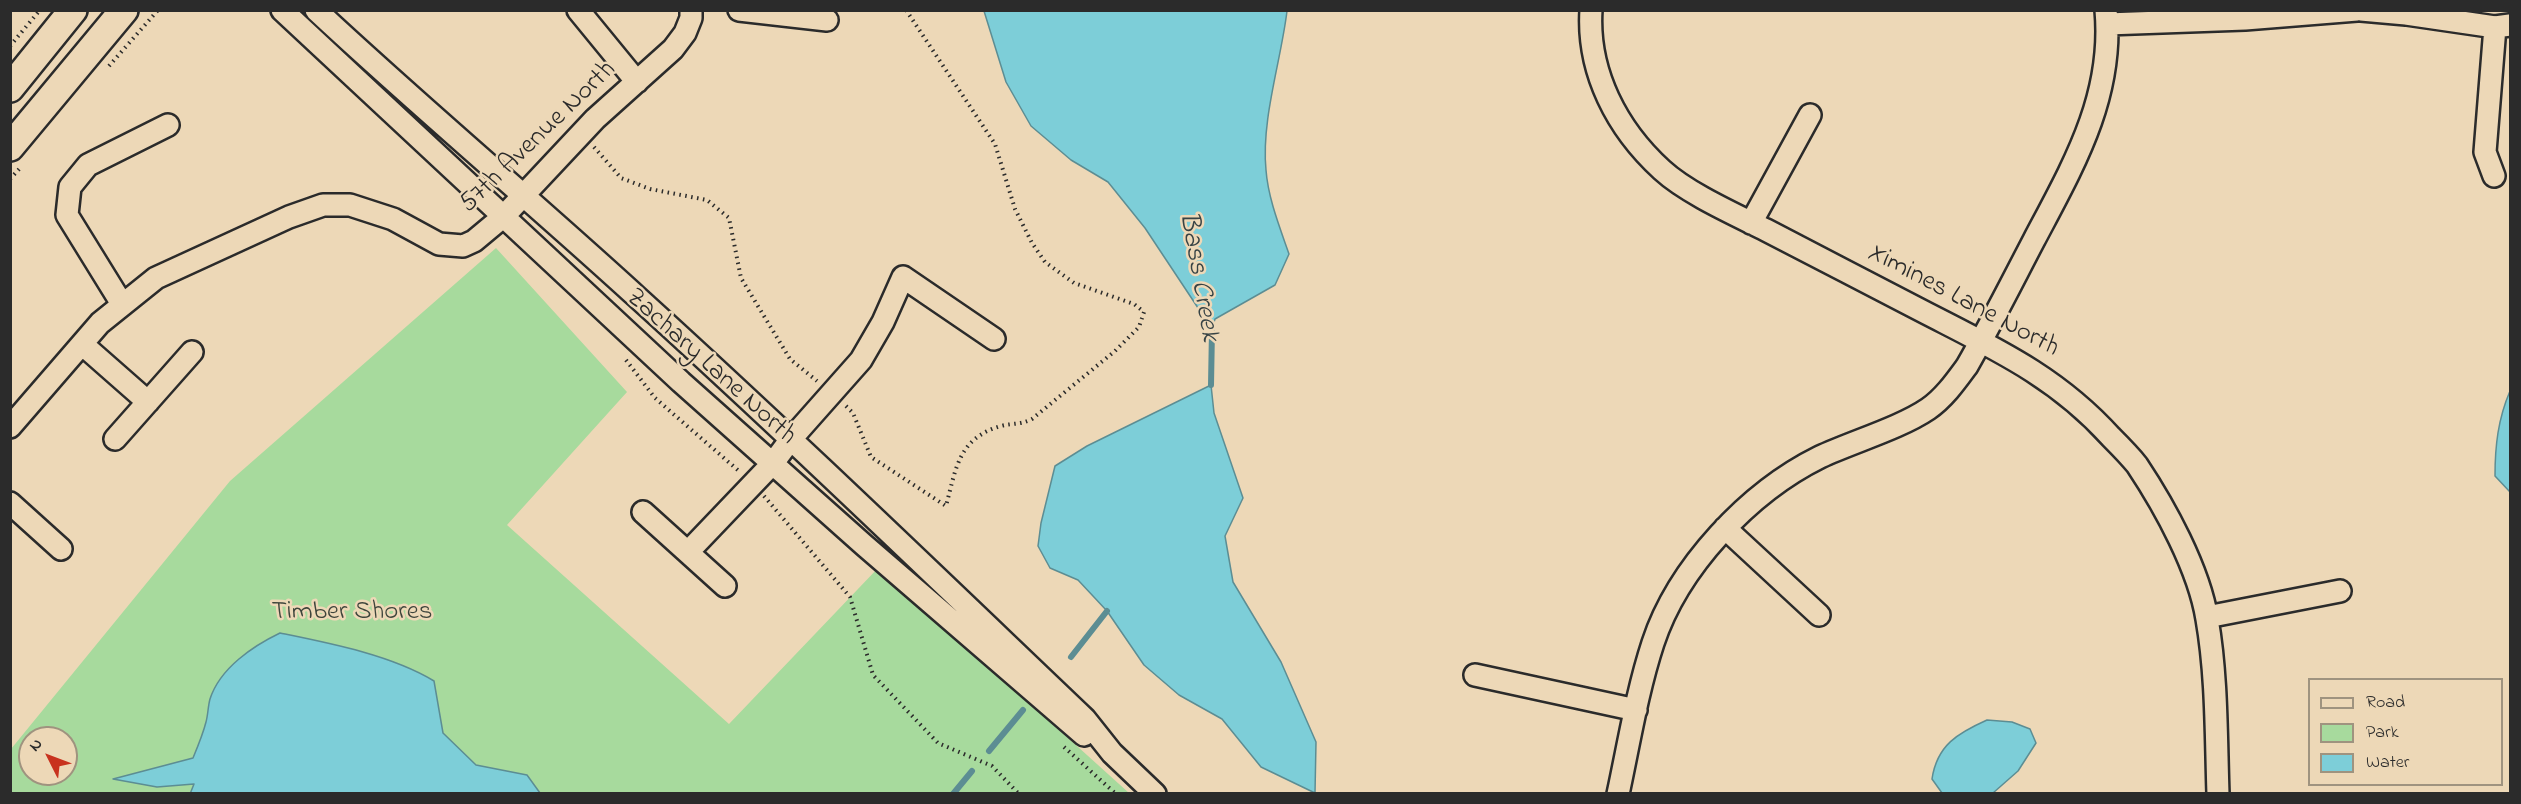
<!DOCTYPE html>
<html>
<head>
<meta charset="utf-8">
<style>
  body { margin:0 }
  #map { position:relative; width:2521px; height:804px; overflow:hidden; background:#edd8b7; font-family:"Indie Flower",sans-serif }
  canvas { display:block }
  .frame { position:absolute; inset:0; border:12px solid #2b2b2b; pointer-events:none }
  .legend { position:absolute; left:2308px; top:678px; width:195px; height:108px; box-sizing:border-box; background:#edd8b7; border:2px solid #9f937f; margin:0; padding:8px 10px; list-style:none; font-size:18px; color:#2b2b2b }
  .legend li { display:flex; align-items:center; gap:12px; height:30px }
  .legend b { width:30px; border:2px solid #9f937f }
  .north { position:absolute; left:18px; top:726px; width:60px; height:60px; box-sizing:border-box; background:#edd8b7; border:2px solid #9f937f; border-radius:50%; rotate:312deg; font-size:16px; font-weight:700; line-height:24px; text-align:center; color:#2b2b2b }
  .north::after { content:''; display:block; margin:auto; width:21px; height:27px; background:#c8321e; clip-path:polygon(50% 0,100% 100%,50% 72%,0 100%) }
</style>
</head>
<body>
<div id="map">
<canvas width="2521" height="804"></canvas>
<div class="frame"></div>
<ul class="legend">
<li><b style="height:8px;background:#edd8b7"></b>Road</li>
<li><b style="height:16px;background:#a7da9d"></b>Park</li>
<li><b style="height:16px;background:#7dced8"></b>Water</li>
</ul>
<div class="north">N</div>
</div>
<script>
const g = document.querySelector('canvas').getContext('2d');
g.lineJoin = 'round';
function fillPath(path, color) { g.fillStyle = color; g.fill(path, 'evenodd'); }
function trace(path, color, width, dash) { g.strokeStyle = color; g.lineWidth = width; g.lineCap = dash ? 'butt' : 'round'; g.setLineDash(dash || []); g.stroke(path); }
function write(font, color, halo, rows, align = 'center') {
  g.font = font + ' "Indie Flower",sans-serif'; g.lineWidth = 5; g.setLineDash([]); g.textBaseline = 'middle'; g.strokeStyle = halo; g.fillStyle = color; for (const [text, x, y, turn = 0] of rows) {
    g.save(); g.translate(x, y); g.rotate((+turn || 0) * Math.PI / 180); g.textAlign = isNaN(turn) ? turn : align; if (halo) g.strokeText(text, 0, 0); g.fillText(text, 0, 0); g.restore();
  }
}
fillPath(new Path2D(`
  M496 248 627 392 507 525 729 724 879 567 1129 793 11 794V749L230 481ZM30 738H66V774H30Z`), '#a7da9d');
const water = new Path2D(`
  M984 11H1287C1281 61 1261 120 1266 170 1268 198 1280 228 1289 254L1275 285 1215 319 1212 329 1145 228 1108 182 1071 160 1031 126 1006 82Z
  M1211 385 1214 413 1243 498 1225 536 1233 582 1281 662 1316 742 1315 793 1261 767 1222 719 1179 695 1144 665 1107 611 1078 580 1050 568 1038 546 1041 523 1055 466 1087 446Z
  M2510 391V492L2495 476C2495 446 2498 419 2510 391Z
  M280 633C329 643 391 655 434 681L443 733 476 765 527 775 540 793 190 794 194 784 157 787 113 779 193 758C198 746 203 734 206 722 208 715 208 706 210 699 220 668 253 646 280 633Z
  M1987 720 2012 722 2030 729 2036 743 2018 771 1993 793H1942L1932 779C1937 745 1958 733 1987 720Z`);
fillPath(water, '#7dced8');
trace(water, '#5c8d93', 1.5);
trace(new Path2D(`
  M1211 385 1212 329
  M1071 657 1107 611
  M989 751 1023 710
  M953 794 972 771`), '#5c8d93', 6);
const minor = new Path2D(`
  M282 10 681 382 864 545 1084 735
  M316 10C421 108 531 200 637 297 789 435 936 577 1085 719L1112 753 1155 794
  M578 10 637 82
  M739 10 827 20
  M1591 10C1587 72 1617 129 1662 170 1687 193 1734 214 1766 230 1819 258 1873 285 1926 313 1996 349 2057 377 2111 437 2120 446 2129 455 2137 465 2165 507 2199 569 2207 619 2217 676 2216 736 2218 794
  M2361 10 2406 14 2495 27 2510 25
  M2107 24 2245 19 2357 10
  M2494 176 2485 152 2495 27
  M1751 223 1810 115
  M122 304 67 215 70 187 88 165 168 125
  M82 344 148 402
  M10 427 100 323 156 278 289 217 323 205H350L393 219 439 244 463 246 474 241 504 216 595 119 673 49 685 33 691 18V10
  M115 439 192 352
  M10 503 61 549
  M643 512 725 586
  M1725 528 1819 615
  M688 552 773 463 791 439 861 360 883 322 903 277 994 339
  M2207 617 2340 591
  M1475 675 1636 710
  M1618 794C1629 743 1637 692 1653 643 1678 567 1749 492 1820 457 1852 442 1900 428 1928 409 1944 398 1956 381 1967 366 1991 324 2012 282 2034 240 2073 166 2114 97 2106 10`);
const major = new Path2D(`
  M10 88 73 10
  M10 147 124 10`);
trace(minor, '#2b2b2b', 26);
trace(major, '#2b2b2b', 32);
trace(new Path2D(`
  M10 46 40 10
  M109 66 158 10
  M594 147 621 178 650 189 707 200 729 218 741 278 790 359 817 381
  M10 179 21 167
  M626 360 655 398 740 472
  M846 406 853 413 871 457 946 506C956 469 958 438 1001 426 1012 423 1020 425 1032 419L1115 351 1139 327 1144 312 1134 304 1074 283 1045 262 1032 243 1015 209 995 144 906 10
  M764 496 850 597 873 675 938 743 992 766 1019 794
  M1064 747 1116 794`), '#2b2b2b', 4, [1.5, 4.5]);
trace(minor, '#edd8b7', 21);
trace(major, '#edd8b7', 27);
write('27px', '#2b2b2b', '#edd8b7', [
  ["57th Avenue North",539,138,-44],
  ["Ximines Lane North",1963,302,28],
  ["Zachary Lane North",710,368,42]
]);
write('27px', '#3e453c', '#edd8b7', [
  ["Timber Shores",352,614]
]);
write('italic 28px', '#374345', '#edd8b7', [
  ["Bass Creek",1197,277,80]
]);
</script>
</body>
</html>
